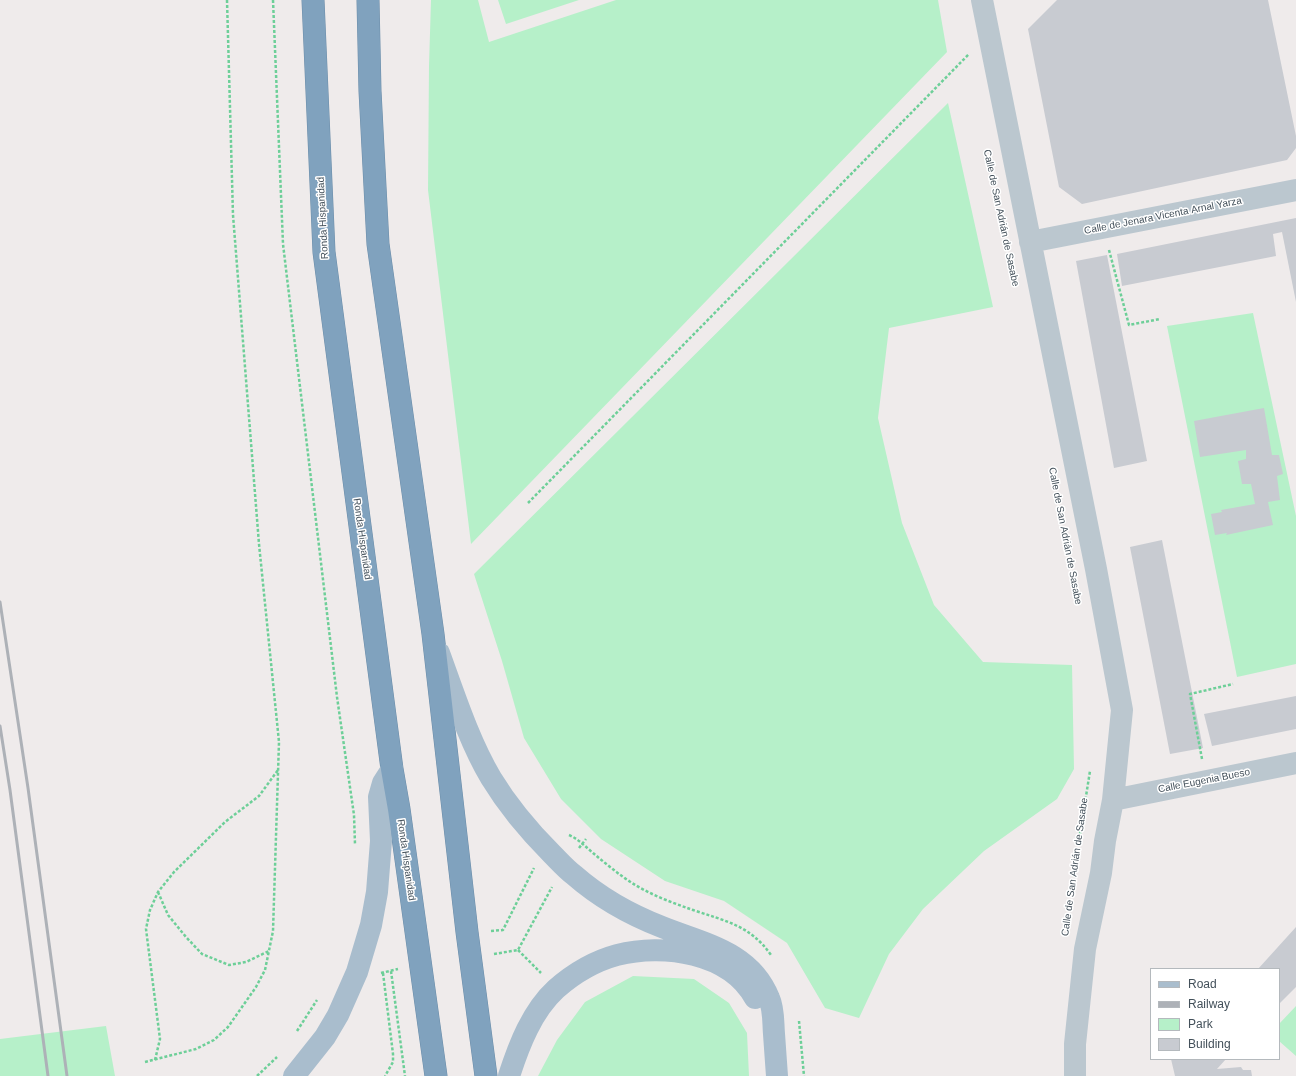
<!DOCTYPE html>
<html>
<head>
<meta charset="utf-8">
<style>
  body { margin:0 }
  #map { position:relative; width:1296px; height:1076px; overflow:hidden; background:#efebeb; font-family:Helvetica,sans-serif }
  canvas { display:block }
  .legend { position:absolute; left:1150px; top:968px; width:130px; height:92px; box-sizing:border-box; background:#fff; border:1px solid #b4b9bd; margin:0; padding:5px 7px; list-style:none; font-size:12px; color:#43505a }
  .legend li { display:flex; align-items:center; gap:8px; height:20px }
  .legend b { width:20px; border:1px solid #b4b9bd }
</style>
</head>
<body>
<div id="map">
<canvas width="1296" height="1076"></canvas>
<ul class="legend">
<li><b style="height:5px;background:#a9bdcd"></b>Road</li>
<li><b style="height:5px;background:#adb1b7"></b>Railway</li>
<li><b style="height:11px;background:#b6f0c9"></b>Park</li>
<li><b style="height:11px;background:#c8cbd1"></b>Building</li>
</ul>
</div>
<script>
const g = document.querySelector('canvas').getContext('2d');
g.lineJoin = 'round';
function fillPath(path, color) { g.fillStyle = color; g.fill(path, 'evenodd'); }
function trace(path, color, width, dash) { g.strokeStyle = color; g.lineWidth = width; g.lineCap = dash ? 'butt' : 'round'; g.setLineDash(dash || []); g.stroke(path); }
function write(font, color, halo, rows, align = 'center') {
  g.font = font + ' Helvetica,sans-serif'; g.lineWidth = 3; g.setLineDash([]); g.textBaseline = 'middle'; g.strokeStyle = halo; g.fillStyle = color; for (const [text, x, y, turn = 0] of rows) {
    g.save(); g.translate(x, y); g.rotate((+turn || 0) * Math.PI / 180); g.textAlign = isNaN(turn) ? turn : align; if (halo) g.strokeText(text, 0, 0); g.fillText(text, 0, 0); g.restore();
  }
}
fillPath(new Path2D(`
  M431 0H478L489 42 616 0H938L947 52 471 544 428 190 429 66Z
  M498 0H579L506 24Z
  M948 103 993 307 889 328 878 418 902 523 934 605 983 662 1072 665 1074 769 1057 799 984 851 923 909 889 954 859 1018 825 1008 787 943 724 901 665 881 601 839 561 799 524 738 502 661 474 574Z
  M1253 313 1296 516V664L1237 677 1167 326Z
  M633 976 694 979 729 1003 747 1033 749 1076H538L557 1040 585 1002Z
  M1296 1006V1056L1279 1041V1024Z
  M106 1026 115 1076H0V1039Z`), '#b6f0c9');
fillPath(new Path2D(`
  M1057 0H1268L1296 136V148L1287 160 1082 204 1059 187 1028 29Z
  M1296 218V302L1282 232 1273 234 1276 256 1122 286 1117 254Z
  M1107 255 1147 461 1114 468 1076 261Z
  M1264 408 1272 455H1279L1283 474 1277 476 1280 500 1268 502 1273 525 1226 535 1227 533 1215 535 1211 514 1222 512 1221 510 1255 504 1251 484H1242L1238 461 1246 459V450L1200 457 1194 421Z
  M1162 540 1203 748 1170 754 1130 547Z
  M1296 696V729L1212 746 1204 714Z
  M1296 927V987L1279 1004V969H1258Z
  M1171 1059H1226L1217 1069 1241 1067 1243 1070H1251L1252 1076H1175Z`), '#c8cbd1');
const highway = new Path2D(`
  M313 0 324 252 392 769 399 809 436 1076
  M368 0 370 91 378 244 433 634 467 932 486 1076`);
trace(highway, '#6b8da9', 23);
trace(new Path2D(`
  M273 0 283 244 337 697 354 815 355 844
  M1109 250 1129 325 1160 319
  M528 503 969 54
  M1202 759 1190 694 1233 684
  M1080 834 1090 771
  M569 835C578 839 585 846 593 853 605 863 618 874 632 883 651 895 673 903 693 910 725 921 750 925 771 955
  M579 848 586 839
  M1074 877 1077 854
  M158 892 168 915 186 937 202 954 229 965 246 962 269 951
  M491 931 503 930 534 868
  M518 950 541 973
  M494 954 518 950 552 887
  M391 971 405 1076
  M381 973 398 969
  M383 973 393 1054V1062L385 1076
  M799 1021 804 1076
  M297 1031 317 1000
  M155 1060 160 1039 146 929 150 910 158 892 174 872 225 822 259 796 278 770
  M145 1062 196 1049 214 1040 228 1027 256 987 265 970 273 931 279 742 259 544 233 215 227 0
  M257 1076 277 1057`), '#6dcf98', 2.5, [3, 2]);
trace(new Path2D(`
  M982 0 1096 569 1122 710 1113 800 1105 841 1101 873 1085 949 1075 1044V1076
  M1030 242 1296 190
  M1113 800 1296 763`), '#bbc7cf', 22);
trace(new Path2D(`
  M439 653C454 694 469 741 491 778 508 806 529 831 552 854 559 861 566 869 574 875 599 897 631 915 662 927 704 944 750 951 769 998 774 1009 773 1022 774 1034 775 1048 776 1062 777 1076
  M294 1076 325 1037 338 1015 357 972 371 925 377 892 381 841 379 797 383 783 392 769
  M509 1076C519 1045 532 1011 556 989 573 974 595 961 617 955 663 943 730 952 755 998`), '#a9bdcd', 22);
trace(highway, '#80a2be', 22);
trace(new Path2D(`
  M0 602 28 788 67 1076
  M0 726 10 790 48 1076`), '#adb1b7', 3);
write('10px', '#43505a', '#fff', [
  ["Calle de Jenara Vicenta Arnal Yarza",1163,216,-11],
  ["Ronda Hispanidad",323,218,-93],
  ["Calle de San Adrián de Sasabe",1001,218,78],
  ["Calle de San Adrián de Sasabe",1065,536,79],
  ["Ronda Hispanidad",362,539,82],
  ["Calle Eugenia Bueso",1204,781,-11],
  ["Ronda Hispanidad",406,860,82],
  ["Calle de San Adrián de Sasabe",1075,867,-82]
]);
</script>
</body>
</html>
